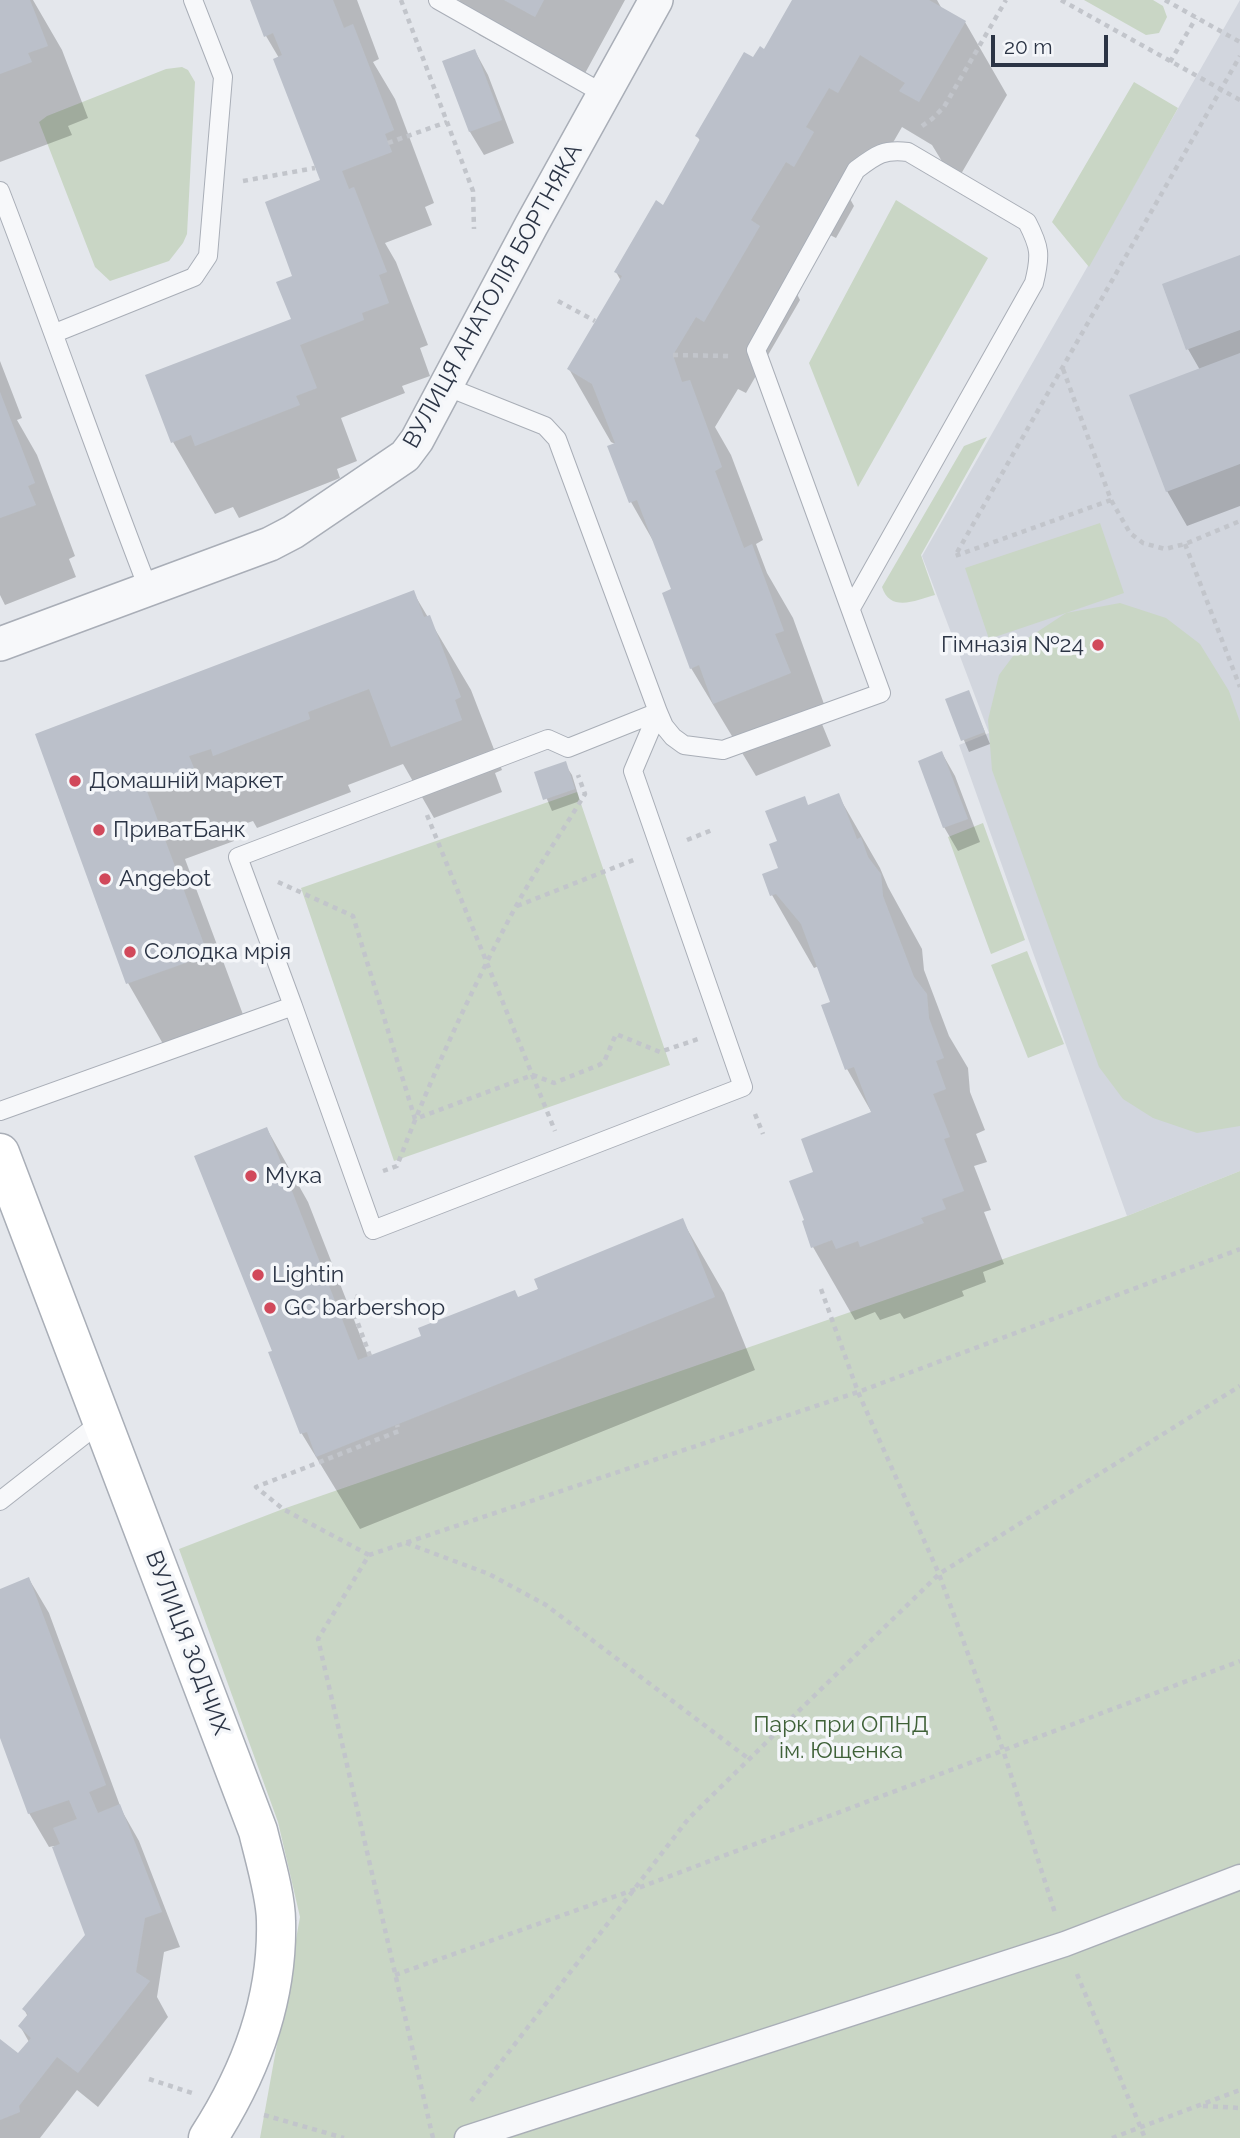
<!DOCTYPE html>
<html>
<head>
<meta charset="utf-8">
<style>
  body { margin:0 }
  #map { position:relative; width:1240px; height:2138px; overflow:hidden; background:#e4e7ec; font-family:Raleway,sans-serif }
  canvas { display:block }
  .scale { position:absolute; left:991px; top:35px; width:117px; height:32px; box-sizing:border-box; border:4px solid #2b3445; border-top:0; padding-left:9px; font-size:21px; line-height:24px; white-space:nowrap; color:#2b3445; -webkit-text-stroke:5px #f4f6f9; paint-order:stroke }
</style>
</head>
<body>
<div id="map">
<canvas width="1240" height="2138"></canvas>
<div class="scale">20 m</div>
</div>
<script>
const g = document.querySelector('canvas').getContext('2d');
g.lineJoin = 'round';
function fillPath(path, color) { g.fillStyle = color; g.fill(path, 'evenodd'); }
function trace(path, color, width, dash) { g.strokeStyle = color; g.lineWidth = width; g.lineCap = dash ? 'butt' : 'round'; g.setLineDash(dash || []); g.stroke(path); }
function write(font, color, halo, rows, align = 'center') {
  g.font = font + ' Raleway,sans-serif'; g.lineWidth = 7; g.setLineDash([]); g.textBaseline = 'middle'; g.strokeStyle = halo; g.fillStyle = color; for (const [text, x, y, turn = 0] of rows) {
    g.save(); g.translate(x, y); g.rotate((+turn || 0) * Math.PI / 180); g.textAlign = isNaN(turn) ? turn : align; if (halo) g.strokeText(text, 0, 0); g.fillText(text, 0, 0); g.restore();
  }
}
fillPath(new Path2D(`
  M1240 0V1171L1127 1216 959 745 989 733 922 556Z`), '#d2d6de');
fillPath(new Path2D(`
  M1084 0H1153L1163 6 1167 17 1159 33 1146 35Z
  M182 67 188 70 195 82 187 234 183 243 169 261 110 281 95 267 39 122 47 116 166 69Z
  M1134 82 1178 108 1089 267 1052 222Z
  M896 200 988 258 858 487 809 363Z
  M987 437 921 555 935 595C917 600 890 613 882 587L964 446Z
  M1100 523 1124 593 1066 613 1120 603 1166 618 1200 644 1229 691 1240 722V1126L1197 1133 1153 1118 1123 1099 1099 1067 992 770 988 720 999 675 1025 640 1066 613 989 639 965 568Z
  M577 792 670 1065 394 1161 301 888Z
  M983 823 1025 940 991 954 948 837Z
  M1027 951 1064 1044 1028 1058 991 965Z
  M1240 1171V2138H260L300 1917 278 1822 179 1549 283 1509 1127 1216Z`), '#c9d6c5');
fillPath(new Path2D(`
  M0 0H33L62 50 88 118 68 126 72 135 0 162Z
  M252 0H357L379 59 373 62 395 99 434 203 425 207 432 225 385 243 396 262 428 345 420 348 430 376 402 386 405 393 341 418 357 461 337 469 340 478 239 518 233 507 215 514 173 442 293 320 295 277 322 181 279 58 266 36Z
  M459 0H625L577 88 479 35Z
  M794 0H937L942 9 965 22 1007 95 961 174 943 163 932 145 902 127 880 165 871 160 849 197 854 206 836 238 828 234 795 290 800 300 746 393 738 389 715 427 731 455 763 540 756 544 767 573 793 618 824 704 815 707 831 746 756 776 691 668 673 591 656 546 631 502 609 447 615 444 611 442 569 369 621 281 616 272 663 207 701 142 697 136 754 59 765 52Z
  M475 51 488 75 514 143 484 155 470 132 444 62Z
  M1240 257V506L1187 526 1167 491 1200 370 1188 349Z
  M0 361 22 418 17 420 37 455 75 556 69 559 76 577 5 605 0 595Z
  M413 592 471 690 502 770 495 773 502 792 434 818 403 764 348 785 351 792 257 828 253 821 230 829 234 841 185 859 248 1028 170 1056 128 983 37 735Z
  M968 692 990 744 969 752 947 700Z
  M942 753 955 776 980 842 958 851 944 827Z
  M565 764 572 775 580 801 552 811 536 773Z
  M838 795 880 868 888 887 922 949 924 970 949 1036 968 1068 970 1092 985 1130 976 1134 987 1162 974 1166 991 1210 984 1212 1004 1264 983 1272 986 1282 962 1291 964 1296 904 1319 900 1313 880 1320 875 1312 855 1320 813 1247 815 1173 872 1113 847 1069 833 1003 819 966 814 968 772 895 764 875 780 869 779 842 809 807Z
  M267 1129 308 1202 369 1358 518 1299 682 1220 724 1293 755 1370 360 1529 302 1434 271 1353 274 1352Z
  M29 1579 49 1613 122 1811 139 1841 180 1947 164 1952 157 1997 168 2017 98 2107 77 2090 40 2138H0V2041L19 2055 29 2042 20 2026 28 2017 24 2009 87 1935 54 1846 49 1847 29 1813 0 1733V1591Z`), '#0003');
fillPath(new Path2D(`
  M0 0H30L48 46 28 53 32 62 0 74Z
  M250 0H333L344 28 353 24 394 130 385 134 392 152 342 171 349 189 354 187 387 272 379 275 389 303 362 313 364 320 300 345 317 388 296 396 300 405 195 446 191 435 171 443 145 375 291 319 276 282 292 276 265 202 320 180 273 59 282 55 273 33 264 37Z
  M504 0H544L535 17Z
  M792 0H929L966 21 919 102 899 91 905 83 860 55 838 93 829 88 806 127 814 132 794 167 786 162 751 220 760 226 704 322 696 317 673 355 682 382 690 380 722 467 715 471 744 548 752 544 784 631 775 634 791 673 713 704 699 665 690 669 662 593 671 589 637 500 629 503 607 446 615 443 592 384 567 369 622 276 614 272 656 200 663 205 700 139 695 136 744 52 753 57 760 46 764 49Z
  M475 49 502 120 469 132 442 61Z
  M1240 255V330L1186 350 1162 284Z
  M1240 353V464L1166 492 1129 395Z
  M0 392 35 483 28 486 36 505 0 518Z
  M414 590 424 617 430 615 461 697 455 700 462 720 391 747 369 689 308 712 310 719 213 756 211 749 189 756 194 768 145 786 208 955 126 984 35 734Z
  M969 690 985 732 961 741 945 699Z
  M942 751 968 819 943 828 918 761Z
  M566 761 575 789 543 800 534 772Z
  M839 793 857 839 861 837 868 857 881 874 883 896 914 977 927 994 929 1018 944 1058 936 1061 946 1089 933 1094 950 1137 944 1139 964 1191 942 1199 946 1209 921 1218 924 1223 860 1247 858 1241 836 1249 832 1240 811 1248 802 1221 804 1220 789 1181 813 1172 801 1139 871 1112 854 1067 845 1070 821 1005 830 1002 801 924 776 894 770 896 762 874 778 868 769 844 777 841 765 811 805 796 808 805Z
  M267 1127 358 1360 421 1336 418 1328 515 1290 518 1297 538 1289 534 1279 683 1218 715 1297 316 1457 307 1432 300 1434 268 1352 272 1351 194 1156Z
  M29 1577 106 1785 89 1792 98 1813 120 1804 162 1912 145 1918 136 1972 150 1981 78 2073 57 2057 19 2106 20 2112 0 2120V2039L18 2053 31 2038 18 2026 28 2014 22 2009 85 1935 52 1847 60 1844 53 1828 77 1819 69 1800 28 1814 0 1738V1589Z`), '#bbc0ca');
const service = new Path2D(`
  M438 0 604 94
  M0 191C51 323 97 457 148 588
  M55 333 194 277 208 256 223 77 193 0
  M445 386 545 426 557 439 658 712 664 726 673 737 684 745 723 750 881 693 756 350 856 170C876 155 883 149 908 152L1027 222C1040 247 1041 255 1034 283L851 608
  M293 1006 373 1230 743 1087 633 771 658 712
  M0 1111 293 1006 238 857 548 739 568 748 658 712
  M0 1501 102 1421`);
const pedestrian = new Path2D(`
  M467 2138 1065 1944 1240 1877`);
const minor = new Path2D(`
  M0 644 270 544 293 532 405 456 417 440 531 226 656 0`);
const secondary = new Path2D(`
  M0 1153 258 1831C264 1856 276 1896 276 1921 278 1999 250 2073 208 2138`);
trace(service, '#a9aeb7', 20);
trace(pedestrian, '#a9aeb7', 27);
trace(minor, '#a9aeb7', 36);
trace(secondary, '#a9aeb7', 41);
trace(new Path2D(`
  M401 0 473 191 474 229
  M1061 0 1240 100
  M1165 0 1240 42
  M1170 62 1196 18
  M922 126 932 119 944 107 1006 0
  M388 143 447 122
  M243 181 315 168
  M558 301 595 321
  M673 355 728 356
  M1063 369 1111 500 1130 533 1143 543 1165 549 1185 544 1240 521
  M1111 500 955 556 1240 56
  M1185 544 1240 687
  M427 815 555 1131
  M687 840 712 830
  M278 882 353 916 415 1119 533 1075 554 1083 599 1065 604 1062 616 1034 660 1052 698 1039
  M517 906 636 859
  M755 1114 763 1134
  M383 1171 397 1166C430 1079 471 990 515 908 536 869 562 832 585 794L578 775
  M821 1289 858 1392 939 1574 1003 1750 1055 1913
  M358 1295 353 1310 370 1356
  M406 1543 489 1574 546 1605 749 1759
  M369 1555 283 1509 256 1487 399 1431 397 1425
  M1077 1974 1145 2138
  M395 1975 633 1890 1240 1661
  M149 2079 192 2093
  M471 2101 689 1818 939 1574 1240 1386
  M1203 2106 1240 2108
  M264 2115 344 2138
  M433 2138 318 1639 369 1555 858 1392 1240 1249
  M1112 2138 1240 2090`), '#c2c5cb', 4.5, [5, 5]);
trace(service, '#f7f8fa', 18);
trace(pedestrian, '#f7f8fa', 24);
trace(minor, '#f7f8fa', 33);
trace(secondary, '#fff', 38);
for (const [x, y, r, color] of [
  [1098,645,7,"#d1495b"],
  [75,781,7,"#d1495b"],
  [99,830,7,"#d1495b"],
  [105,879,7,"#d1495b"],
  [130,952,7,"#d1495b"],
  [251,1176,7,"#d1495b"],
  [258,1275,7,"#d1495b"],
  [270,1308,7,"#d1495b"]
]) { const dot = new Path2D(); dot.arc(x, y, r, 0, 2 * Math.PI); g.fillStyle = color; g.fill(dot); trace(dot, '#f4f6f9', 2.5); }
write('23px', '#2b3445', '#f4f6f9', [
  ["ВУЛИЦЯ АНАТОЛІЯ БОРТНЯКА",493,296,-61],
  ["ВУЛИЦЯ ЗОДЧИХ",187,1643,69]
]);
write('23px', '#2b3445', '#f4f6f9', [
  ["Гімназія №24",1084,645,"right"],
  ["Домашній маркет",89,781],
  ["ПриватБанк",113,830],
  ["Angebot",119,879],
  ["Солодка мрія",144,952],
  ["Мука",265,1176],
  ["Lightin",272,1275],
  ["GC barbershop",284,1308]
], 'left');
write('23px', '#3f6138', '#f4f6f9', [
  ["Парк при ОПНД",841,1725],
  ["ім. Ющенка",841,1751]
]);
</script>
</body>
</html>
